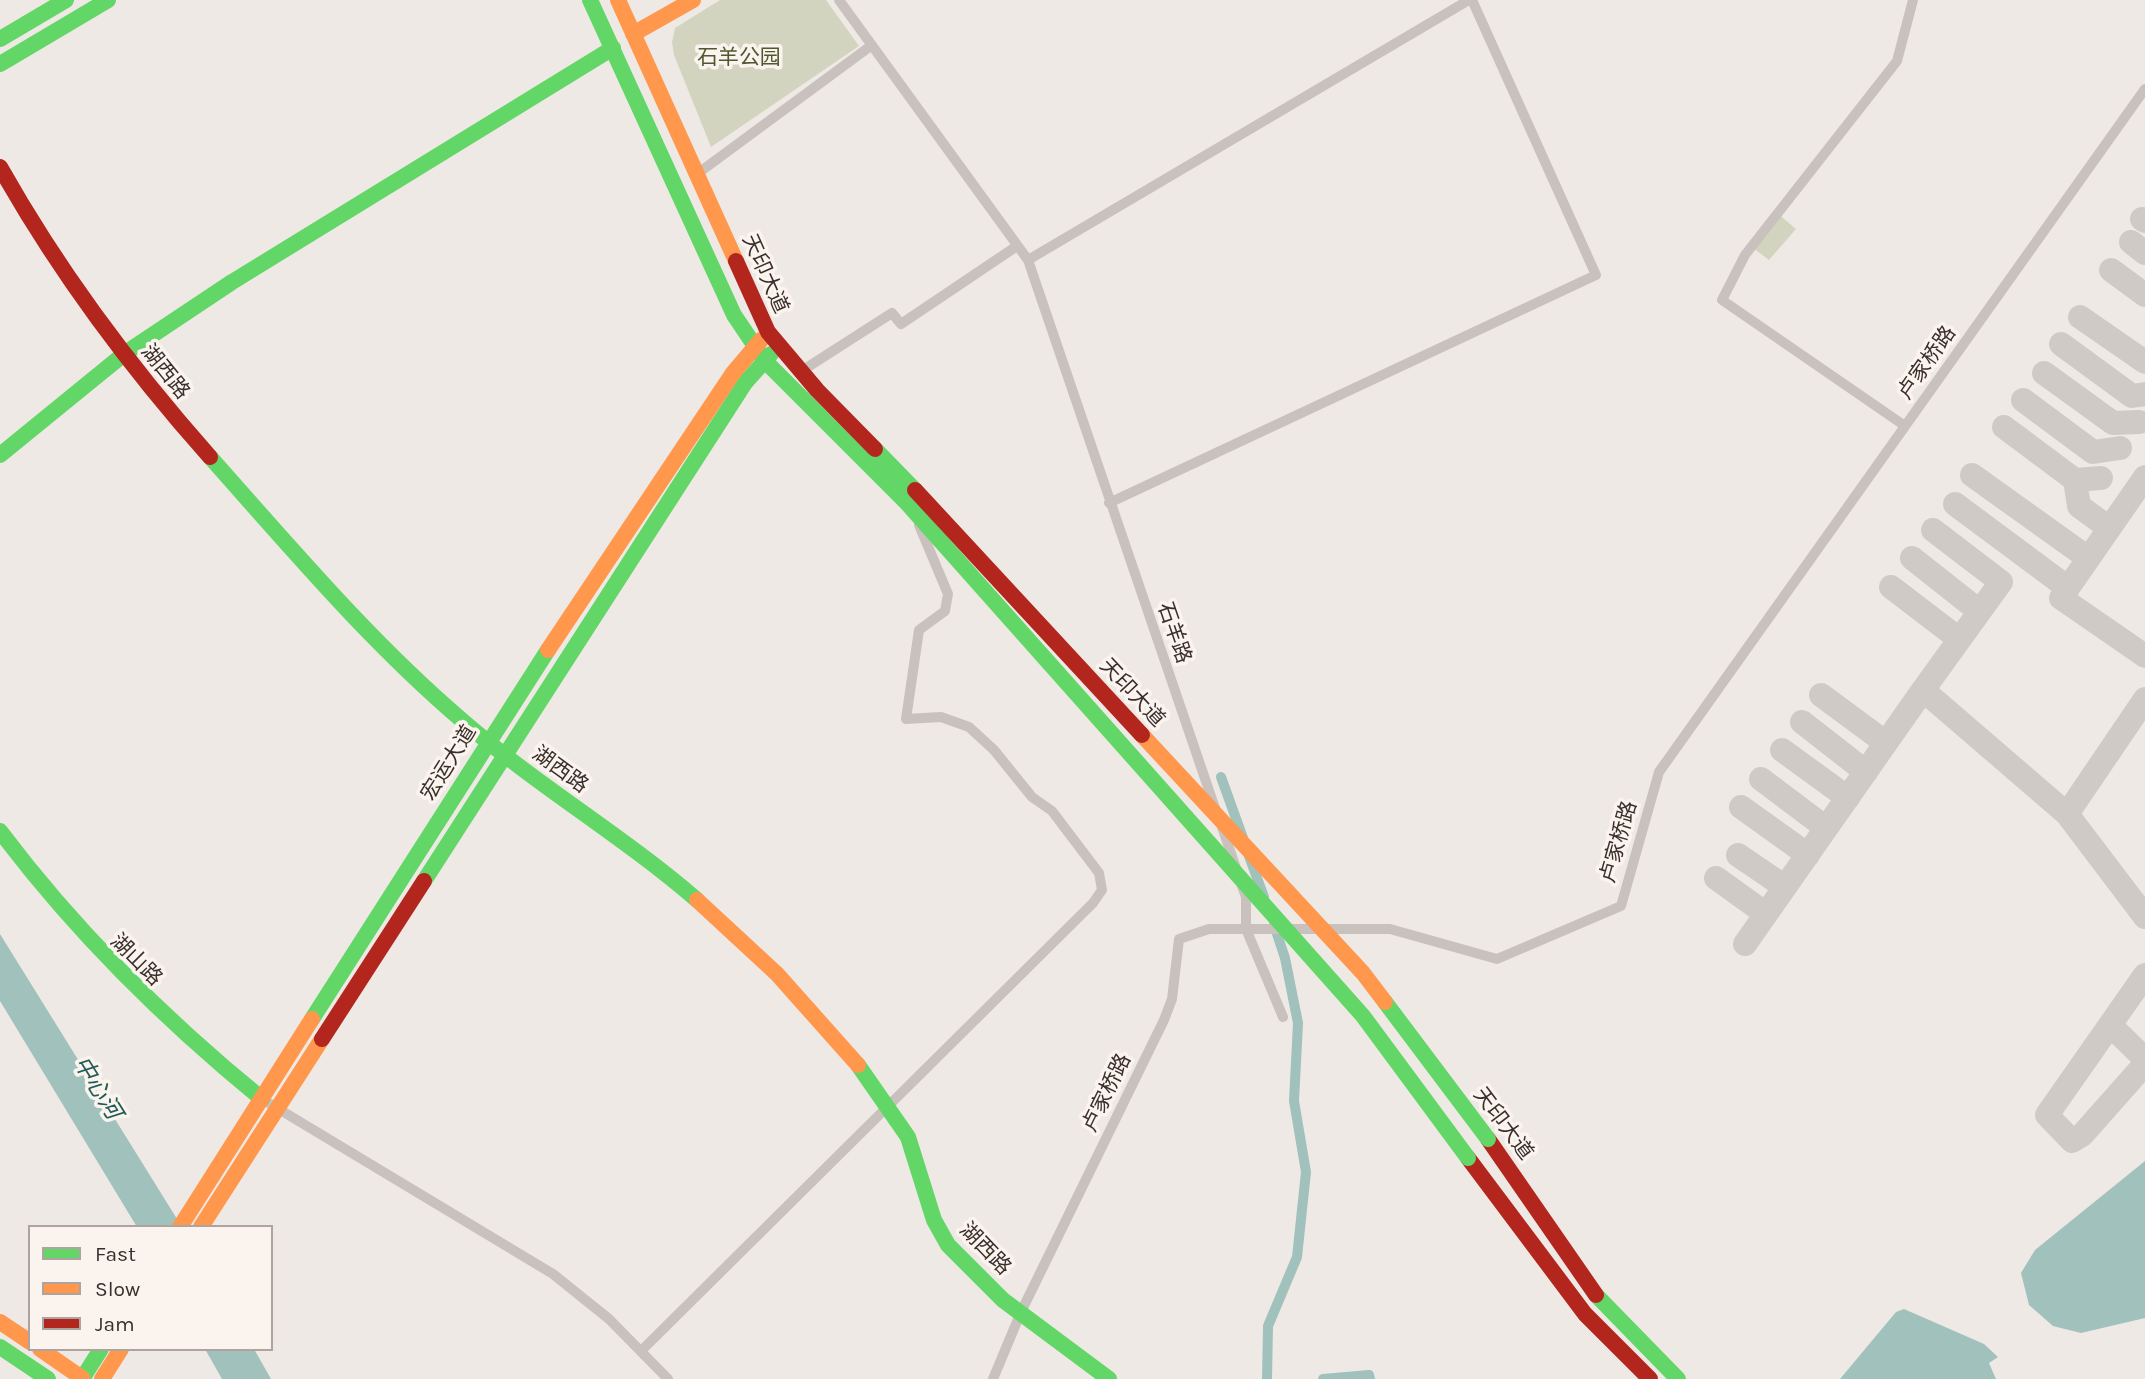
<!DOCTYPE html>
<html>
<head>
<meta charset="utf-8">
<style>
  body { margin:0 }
  #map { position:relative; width:2145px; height:1379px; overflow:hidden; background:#efe9e5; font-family:Karla,sans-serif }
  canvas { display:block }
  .legend { position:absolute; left:28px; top:1225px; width:245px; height:126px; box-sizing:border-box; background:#faf3ee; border:2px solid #ada4a0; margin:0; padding:9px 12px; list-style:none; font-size:21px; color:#3a2e2b }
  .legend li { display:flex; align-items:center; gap:14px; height:35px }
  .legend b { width:35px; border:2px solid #ada4a0 }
</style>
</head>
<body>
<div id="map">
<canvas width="2145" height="1379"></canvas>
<ul class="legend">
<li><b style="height:9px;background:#63d668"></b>Fast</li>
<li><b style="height:9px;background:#ff974d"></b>Slow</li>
<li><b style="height:9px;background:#b3261e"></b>Jam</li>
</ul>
</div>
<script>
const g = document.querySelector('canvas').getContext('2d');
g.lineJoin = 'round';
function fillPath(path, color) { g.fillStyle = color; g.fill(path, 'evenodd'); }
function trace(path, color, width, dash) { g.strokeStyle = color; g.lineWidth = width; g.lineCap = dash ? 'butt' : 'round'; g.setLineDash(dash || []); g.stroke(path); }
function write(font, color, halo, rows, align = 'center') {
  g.font = font + ' Karla,"Noto Sans SC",sans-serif'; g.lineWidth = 7; g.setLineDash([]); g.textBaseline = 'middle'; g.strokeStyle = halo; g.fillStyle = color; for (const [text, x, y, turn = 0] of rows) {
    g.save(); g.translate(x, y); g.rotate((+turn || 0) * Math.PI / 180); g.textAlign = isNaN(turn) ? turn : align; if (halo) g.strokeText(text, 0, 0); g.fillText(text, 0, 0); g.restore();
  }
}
fillPath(new Path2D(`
  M720 0H826L859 46 711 147 674 55 672 42 675 28Z
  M1776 212 1796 229 1769 260 1749 245Z`), '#d3d4c0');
fillPath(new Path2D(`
  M0 934 182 1227H137L0 1001Z
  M2145 1161V1318L2081 1333 2053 1326 2029 1305 2021 1273 2035 1250Z
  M1904 1309 1984 1344 1998 1357 1989 1363 1996 1379H1840L1896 1312Z
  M205 1349H254L271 1379H222Z`), '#a1c1bc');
trace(new Path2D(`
  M1221 777 1243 838
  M1249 856 1264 897
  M1267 1379 1268 1326 1297 1257 1306 1172 1294 1101 1298 1023 1285 958 1274 925
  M1323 1379 1369 1375 1370 1379`), '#a1c1bc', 10);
trace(new Path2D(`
  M2142 219 2145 221
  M2131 242 2145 253
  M2111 270 2145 295
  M2080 317 2145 362
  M2061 344 2132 396 2145 394
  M2044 373 2113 423 2139 422
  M2023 400 2093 452 2120 448
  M2004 427 2075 480 2101 478
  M1972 475 2088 558
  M2145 477 2061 598 2145 656
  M2075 480 2079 506 2109 528
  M1955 504 2068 588
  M1933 530 2001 582 1923 690 2067 814
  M1912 558 1979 611
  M1891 587 1959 639
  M1821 695 1886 743
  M2145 699 2067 814 2145 917
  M1802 722 1866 772
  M1782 750 1848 798
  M1761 779 1826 828
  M1741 807 1808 855
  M1738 855 1785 887
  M1716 878 1766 914
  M1745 944 1923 690
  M2145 975 2047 1115 2072 1141 2082 1135 2145 1064
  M2110 1025 2145 1059`), '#d0cac6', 24);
trace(new Path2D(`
  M839 0 1028 260 1215 808
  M697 174 872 45
  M1028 260 1469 0
  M800 372 892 313 901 324 1017 246
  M1905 426 1722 300 1745 255 1897 61 1913 0
  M1109 503 1596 275 1472 0
  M1222 827 1236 868
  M1242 886 1246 897V929L1283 1017
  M262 1099 553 1274 609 1319 668 1379
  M641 1351 1093 903 1102 890 1099 873 1052 811 1032 797 994 750 969 727 941 717 906 719 919 630 945 611 948 594 919 525
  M993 1379 1021 1312 1164 1020 1172 999 1179 939 1209 929H1390L1497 959 1621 906 1659 772 2145 89`), '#c9c1be', 10);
trace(new Path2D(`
  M590 0 734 315 765 361 905 501 915 490 875 449
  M0 39 66 0
  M0 64 108 0
  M0 455 124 354 232 282 613 48
  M210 457C291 548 371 643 464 722 538 786 623 836 697 900
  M0 831C76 932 164 1019 262 1099
  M424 881 745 383 771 354
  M312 1019 548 650
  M858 1065 908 1137 934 1220 948 1245 1003 1300 1109 1379
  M1596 1295 1678 1379
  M0 1347 48 1379
  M82 1379 101 1349`), '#63d668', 16);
trace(new Path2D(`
  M618 0 736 261
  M633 34 693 0
  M548 650 733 373 761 340
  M697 900 777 974 858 1065
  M180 1227 312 1019
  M201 1227 322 1039
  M0 1322 30 1342
  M40 1349 82 1378
  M102 1379 121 1349`), '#ff974d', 16);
trace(new Path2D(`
  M0 167C59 272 130 367 210 457
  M736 261 768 332 817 390 875 449
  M322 1039 424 881
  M1488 1139 1596 1295
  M1468 1158 1585 1314 1650 1379`), '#b3261e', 16);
trace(new Path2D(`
  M905 501 1363 1016 1468 1158
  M1385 1002 1488 1139`), '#63d668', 16);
trace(new Path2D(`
  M1142 735 1363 973 1385 1002`), '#ff974d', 16);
trace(new Path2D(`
  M915 490 1142 735`), '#b3261e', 16);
write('21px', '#4f582f', '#faf3ee', [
  ["石羊公园",739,58]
]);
write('21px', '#3a2e2b', '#faf3ee', [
  ["天印大道",765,274,66],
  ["卢家桥路",1927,363,-55],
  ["湖西路",165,372,51],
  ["石羊路",1174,633,71],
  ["天印大道",1132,693,47],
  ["宏运大道",449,763,-58],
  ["湖西路",560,770,36],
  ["卢家桥路",1619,842,-74],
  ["湖山路",136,960,45],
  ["卢家桥路",1107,1093,-64],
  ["天印大道",1503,1124,53],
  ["湖西路",985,1249,46]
]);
write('italic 23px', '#215b57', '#faf3ee', [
  ["中心河",97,1088,58]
]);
</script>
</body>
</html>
